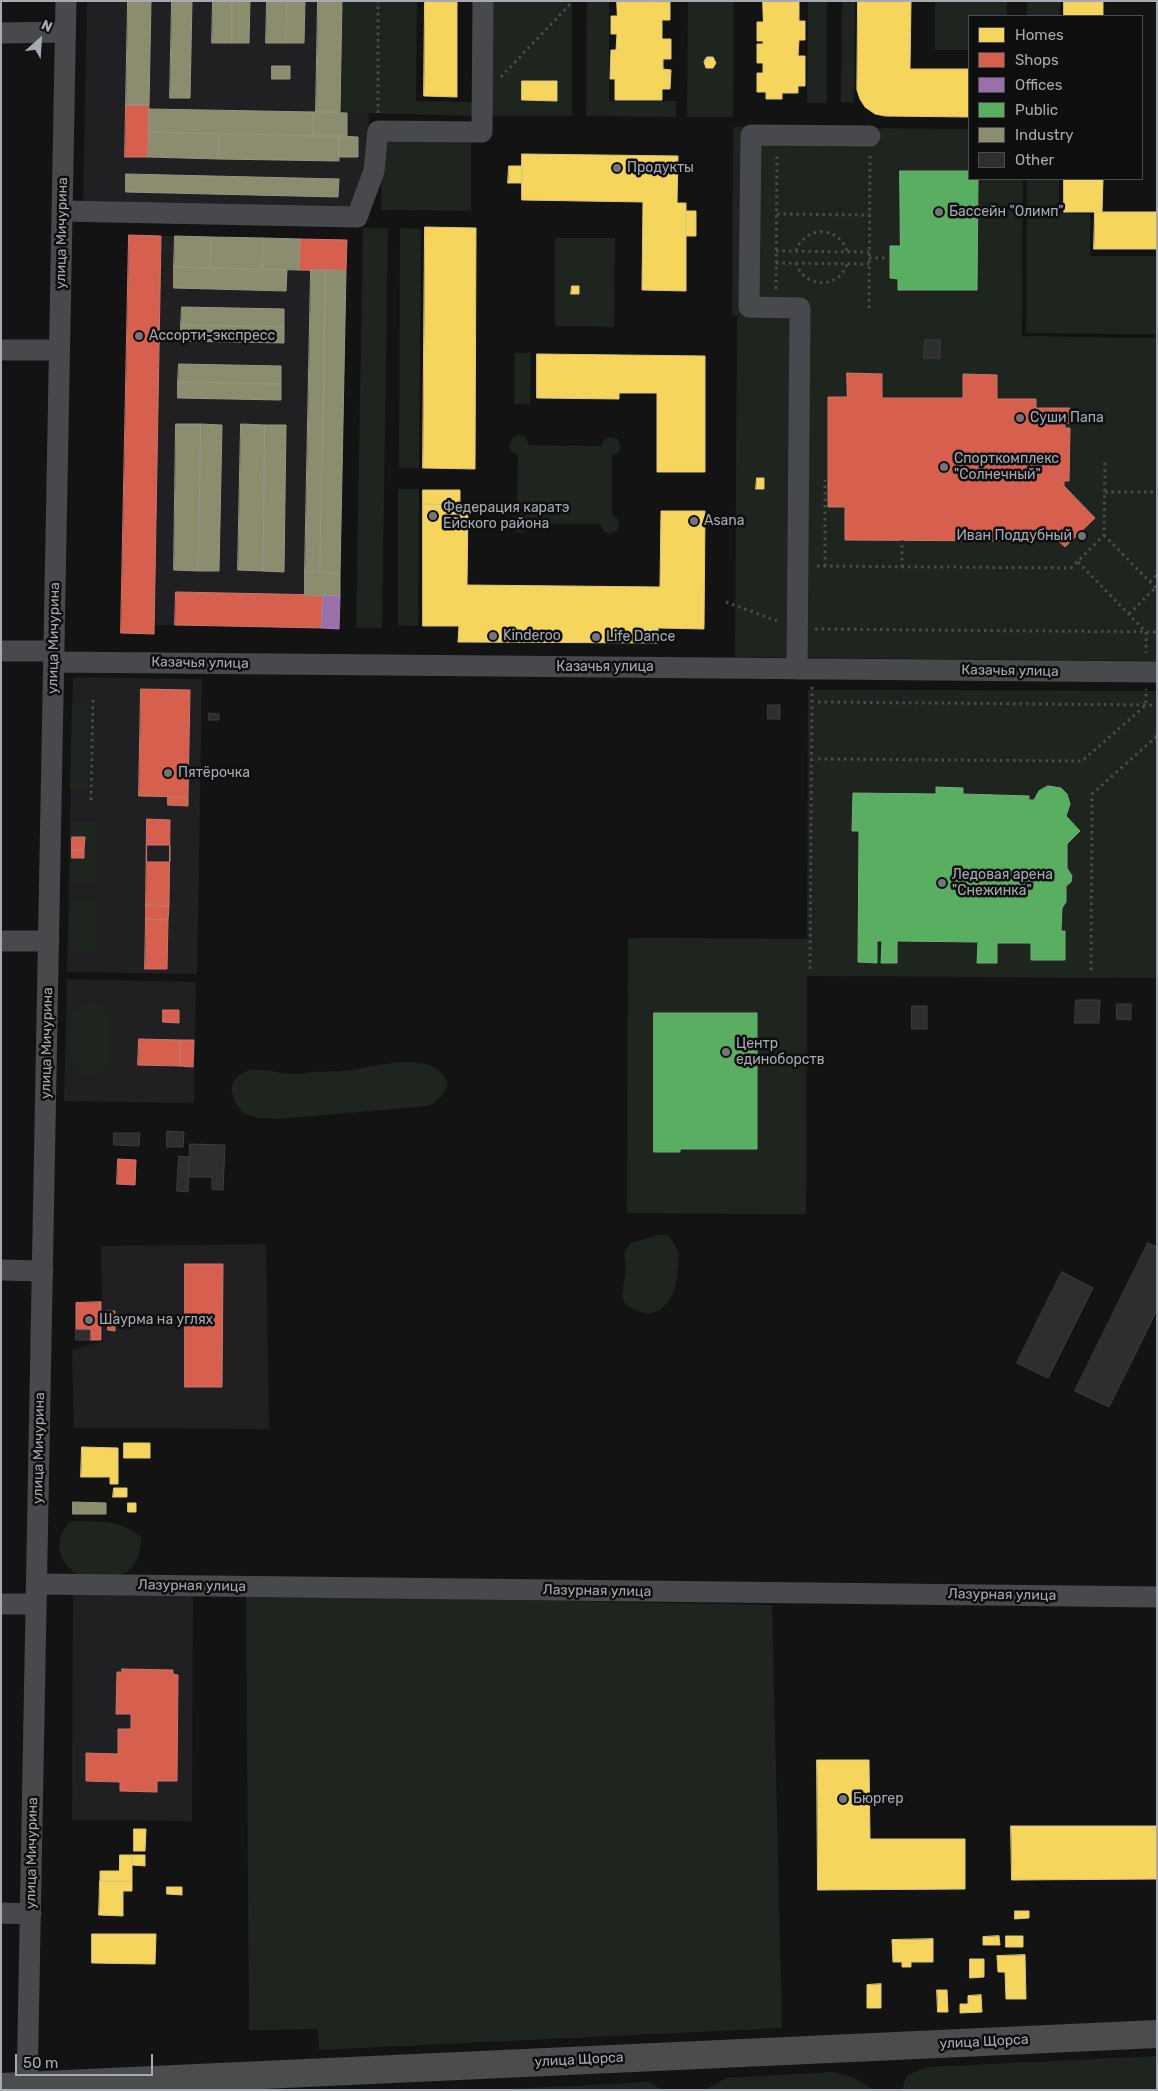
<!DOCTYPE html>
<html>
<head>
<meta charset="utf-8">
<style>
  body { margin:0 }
  #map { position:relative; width:1158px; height:2091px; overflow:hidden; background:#131314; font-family:Rubik,sans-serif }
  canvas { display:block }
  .frame { position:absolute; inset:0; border:2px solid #a6aab3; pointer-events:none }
  .legend { position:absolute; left:968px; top:15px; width:175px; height:165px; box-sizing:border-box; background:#0e0e0f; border:1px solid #4b4c51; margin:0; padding:6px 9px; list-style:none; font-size:15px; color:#a6aab3 }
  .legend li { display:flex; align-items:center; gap:10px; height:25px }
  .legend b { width:25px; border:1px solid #4b4c51 }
  .north { position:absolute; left:15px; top:15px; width:50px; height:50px; -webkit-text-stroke:4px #0e0e0f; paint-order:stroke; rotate:26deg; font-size:14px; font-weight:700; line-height:20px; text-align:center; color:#a6aab3 }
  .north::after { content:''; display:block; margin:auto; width:18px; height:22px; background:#a6aab3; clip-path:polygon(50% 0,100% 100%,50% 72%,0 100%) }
  .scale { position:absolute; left:15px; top:2054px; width:138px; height:22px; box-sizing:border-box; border:2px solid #a6aab3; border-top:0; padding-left:6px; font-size:15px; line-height:18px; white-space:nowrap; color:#a6aab3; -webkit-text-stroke:4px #0e0e0f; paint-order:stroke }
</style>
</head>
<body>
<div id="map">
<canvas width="1158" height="2091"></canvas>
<div class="frame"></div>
<ul class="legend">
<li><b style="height:14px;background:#f6d55c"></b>Homes</li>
<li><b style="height:14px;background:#d6604d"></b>Shops</li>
<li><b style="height:14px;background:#9970ab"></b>Offices</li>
<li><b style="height:14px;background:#5aae61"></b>Public</li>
<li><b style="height:14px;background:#8c8c6e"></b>Industry</li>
<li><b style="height:14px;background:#2e2e2f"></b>Other</li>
</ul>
<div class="north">N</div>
<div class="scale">50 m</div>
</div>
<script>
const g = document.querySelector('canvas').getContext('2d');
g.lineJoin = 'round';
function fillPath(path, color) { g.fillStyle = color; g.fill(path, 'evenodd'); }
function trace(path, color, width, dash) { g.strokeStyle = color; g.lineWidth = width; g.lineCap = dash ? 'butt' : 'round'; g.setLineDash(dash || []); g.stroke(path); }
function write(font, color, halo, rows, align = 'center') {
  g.font = font + ' Rubik,sans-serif'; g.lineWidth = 5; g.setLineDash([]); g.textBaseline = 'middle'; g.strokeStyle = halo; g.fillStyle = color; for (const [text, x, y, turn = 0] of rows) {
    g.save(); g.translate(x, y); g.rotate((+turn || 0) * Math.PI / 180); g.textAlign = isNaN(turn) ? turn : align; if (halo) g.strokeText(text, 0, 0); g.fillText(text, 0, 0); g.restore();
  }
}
fillPath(new Path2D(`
  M87 1H371L367 212 83 207Z
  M161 236 347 240 340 596 176 592 175 625H154Z
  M73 677 202 679 197 974 67 972Z
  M67 979 196 982 194 1103 64 1101Z
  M266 1244 269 1429 74 1428 72 1350 103 1341 101 1246Z
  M73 1593 193 1595 192 1821 72 1820Z`), '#202022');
fillPath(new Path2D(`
  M342 1H417L416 101 473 102V116L340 112Z
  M491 1H572V116H491Z
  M587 1H609V101H676V117L586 116Z
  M688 1H734L733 117H687Z
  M808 1H827V103H807Z
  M842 1H855L854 102H841Z
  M935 1H1007V16H969V50H935Z
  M1027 1H1060V16H1027Z
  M733 127 969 129V179H1023L1022 336 1157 338V661L735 657 737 316 732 315Z
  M382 135 471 136V211L381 210Z
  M1027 179H1059V213L1090 214V256H1157V334L1026 333Z
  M363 228H388L382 628H356Z
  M400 228 421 229 419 468H399Z
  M555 238H615L614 327 555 326Z
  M515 353H531L530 404H514Z
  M518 435 525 437 529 445 601 446 603 441 608 437 617 438 621 446 619 452 612 456V514L619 521 618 530 609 534 603 531 600 524H530L527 530 521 533 512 530 510 521 517 514 518 455 512 452 509 446 513 438Z
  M398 489H419L418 626 398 625Z
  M808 690 1157 691V978L807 976 806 1214 627 1213 628 938 807 939Z
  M72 704H89L88 790H70Z
  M72 822H98L97 884H71Z
  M71 900H97L96 952H70Z
  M87 1002C113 1002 111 1022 111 1042 111 1050 112 1061 106 1068 94 1085 73 1073 70 1056 70 1036 65 1010 87 1002Z
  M406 1062C425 1063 439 1064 448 1083 445 1095 439 1099 429 1106L277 1119 258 1118 243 1113C234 1101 224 1085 241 1074 256 1064 274 1073 290 1074 298 1075 306 1073 313 1072 326 1071 339 1072 352 1070 370 1066 387 1063 406 1062Z
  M658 1235H668L679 1252 678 1269 675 1289 669 1300 660 1310 649 1314 637 1311 626 1305 622 1297 626 1269 624 1252 631 1243Z
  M71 1521C96 1521 121 1520 141 1537 141 1565 129 1578 101 1578 95 1577 88 1578 82 1576 58 1567 51 1538 71 1521Z
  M246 1595 772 1605 782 2028 319 2050 318 2029 249 2030Z
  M1157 2056V2090H902L907 2075 928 2067Z
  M834 2072 852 2077 874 2090H705L726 2078Z
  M650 2082 662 2090H503L508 2089Z`), '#1e241e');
const homes = new Path2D(`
  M425 1H457V97L424 96Z
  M617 1 670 2V20H662V39H671V59H663V69L671 70 670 89H662V100H615V79H610L611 50H616L617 34H611V16H617Z
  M763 1H799V21H805V40H799L798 56H805V86H798V93H782V99H766V92H757V73H763V63H757V44H763V41H757V22H763Z
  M858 1H911L910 69H969V117L885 116 875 114 865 107 860 99 857 90Z
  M1064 1H1103V16H1064Z
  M707 57H713L716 63 713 68H706L704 62Z
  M522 81H557V101L522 100Z
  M522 154 678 156 677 203H686V291L642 290 643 202 522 200Z
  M509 166H522V183H508Z
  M1064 179H1103L1102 212H1064Z
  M686 211H696V236H686Z
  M1095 212H1157V249H1094Z
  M425 227 476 228 475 469 423 468Z
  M572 286H579V294H571Z
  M537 354 705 356V472H657V393H619V399L537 398Z
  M757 478H764V489H756Z
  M423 490H460V505L423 504Z
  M423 504 468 505 467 585 660 587 661 511H705L704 629 658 628V643L458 642 459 626H423Z
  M124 1443H150V1458H124Z
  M82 1447 118 1448V1484H110V1477H81Z
  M114 1488H127V1497H113Z
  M128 1503H136V1512H128Z
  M817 1760H869L870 1839H965V1889L818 1890Z
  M1011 1826H1157V1879L1012 1880Z
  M134 1829H146L145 1851H134Z
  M120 1855H132V1881H100V1871H119Z
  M132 1855H145V1866L132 1865Z
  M100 1881H132V1891H123V1916L99 1915Z
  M167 1887H182V1895L167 1894Z
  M1015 1911H1029V1918L1015 1919Z
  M92 1934H156L155 1964 92 1963Z
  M999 1936 1000 1945H983V1937Z
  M1006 1936H1023V1947H1006Z
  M933 1939V1962H911V1967H902V1962H893L892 1940Z
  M1025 1955 1026 1999H1006L1005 1972H998L997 1956Z
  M970 1959H984V1977L970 1978Z
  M881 1984V2008H867V1985Z
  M937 1990H947L948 2012H938Z
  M981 1995 982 2012 960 2013V2004H968V1996Z`);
fillPath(homes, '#f6d55c');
trace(homes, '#dec876', 1);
const shops = new Path2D(`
  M126 105H149L148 157H125Z
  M129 235 161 236 154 634 121 633Z
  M300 239 347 240 346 271 299 270Z
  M847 373 882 374V398H963V374L997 375V399H1036V408H1070V423H1065V428H1070L1069 481H1064V486L1095 518 1065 547 1053 536 1008 535V541L845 540V507H828V397H847Z
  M176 592 323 595 322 628 175 625Z
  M141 689 190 690 188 797 139 796Z
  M168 797H188V806L168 805Z
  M147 819 170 820 169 906 146 905Z
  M72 837H85L84 850H72Z
  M147 845H170V862H147Z
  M72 850H84V858H72Z
  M146 905 169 906 168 920 146 919Z
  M146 919 168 920 167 969H145Z
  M163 1010H179V1023L163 1022Z
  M139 1039 180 1040V1066L138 1065Z
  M180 1040H194L193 1067 180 1066Z
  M118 1159 136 1160 135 1185 117 1184Z
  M185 1264H223L222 1387H185Z
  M101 1302V1340H90V1330H76V1303Z
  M108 1311H115V1331L108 1330Z
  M122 1669 173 1670V1674L178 1675 177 1781H157V1792L120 1791V1782L86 1781V1753L118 1754V1729H131V1714H116L117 1672H122Z`);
fillPath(shops, '#d6604d');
trace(shops, '#c8766c', 1);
const offices = new Path2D(`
  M323 595 340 596 339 629 322 628Z`);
fillPath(offices, '#9970ab');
trace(offices, '#9d81ad', 1);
const public = new Path2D(`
  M900 171H969V179H978L977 290H898V279L890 278V246H900Z
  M1048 786 1061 788 1067 794 1070 804 1066 816 1080 831 1067 844V868L1072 876 1071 882 1066 886V902L1062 908 1061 931H1065V960H1031V943H997V963H977L978 942 897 941V963H881L882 941H877V963L858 962 859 831H852L853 793 936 794V787L963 788V794L1029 796V800H1034L1039 791Z
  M654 1013H757V1149H680V1152H654Z`);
fillPath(public, '#5aae61');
trace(public, '#71ad7a', 1);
const industry = new Path2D(`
  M128 1H151L149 105H126Z
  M172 1H192L190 98H170Z
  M213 1H232V43H212Z
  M232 1H250L249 43H232Z
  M267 1H287L286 43H266Z
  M287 1H305L304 43H286Z
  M318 1H342L340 112H316Z
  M272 66H290V79H272Z
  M149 109 314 112 313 136 149 132Z
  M314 112 347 113V136H313Z
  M149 132 219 134 218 159 148 157Z
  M219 134 339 136V161L218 159Z
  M339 136 358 137V157H339Z
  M126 174 339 179 338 197 126 192Z
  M175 236 211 237 210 268 174 267Z
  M211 237 263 238 262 269 210 268Z
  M263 238 300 239 299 270 262 269Z
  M174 267 287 270 286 291 174 288Z
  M311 270H326L320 572H305Z
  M326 270 346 271 340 573 320 572Z
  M182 307 284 309V327L181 325Z
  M181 325 284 327V343L181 341Z
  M179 364 281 366V384L178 382Z
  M178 382 281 384V400L178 398Z
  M176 424H201L198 571 174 570Z
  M201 424 222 425 219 571H198Z
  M241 424 265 425 263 571 238 570Z
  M265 425H286L284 572 263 571Z
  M305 572 340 573V596L305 595Z
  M73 1502 106 1503V1514H73Z`);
fillPath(industry, '#8c8c6e');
trace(industry, '#949583', 1);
const building = new Path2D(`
  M925 340H940V358H924Z
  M768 705H780V719H768Z
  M209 713 219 714V720H209Z
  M1076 1000H1100L1099 1023H1075Z
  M1117 1004H1131V1020L1117 1019Z
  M912 1006H927V1029H912Z
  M167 1131 184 1132 183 1147H167Z
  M114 1133H140L139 1146 114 1145Z
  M190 1144 225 1145 223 1190 212 1189V1177H189Z
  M179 1156 189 1157 188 1192 177 1191Z
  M1148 1243 1157 1247V1310L1109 1407 1075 1391Z
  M1062 1272 1093 1288 1048 1378 1017 1363Z
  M76 1330H90V1340H76Z`);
fillPath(building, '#2e2e2f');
trace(building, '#3c3d40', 1);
trace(new Path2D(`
  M501 77 573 1
  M378 113V1
  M777 214 870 215
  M776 251 869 252
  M796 251C805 225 839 226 847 251
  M869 258H890
  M776 263 869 264
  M796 263C804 288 839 290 847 264
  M776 289 777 153
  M869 308 870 154
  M1105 492H1157
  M1104 535 1157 589
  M1078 562 1146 632V653
  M817 566 1071 568 1104 535 1105 462
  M825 566V480
  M902 567V540
  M1150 582 1157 575
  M726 602 780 622
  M1129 614 1155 588
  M815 629 1157 632
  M818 702 1157 705
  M818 759 1082 761 1146 705V689
  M91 800 93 700
  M810 969 812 687
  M1091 970 1092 794 1157 736`), '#494b4d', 3, [2.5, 4]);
trace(new Path2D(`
  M1 33 65 32
  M62 211 357 217 374 171 378 131 482 132 483 1
  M1 350H59
  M1 651H54
  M54 662 1157 672
  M797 669 800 308 749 307 751 135 870 136
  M1 941H49
  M1 1270 43 1271
  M37 1584 1157 1597
  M1 1604H36
  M1 1913 31 1914
  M27 2090 66 1`), '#48494c', 21);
trace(new Path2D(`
  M1 2087 1157 2034`), '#4b4c4e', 28);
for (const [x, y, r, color] of [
  [617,168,5,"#73757b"],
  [939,212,5,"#73757b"],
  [139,336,5,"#73757b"],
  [1020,418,5,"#73757b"],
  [944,467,5,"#73757b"],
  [433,516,5,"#73757b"],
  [694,521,5,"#73757b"],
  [1082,536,5,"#73757b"],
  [493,636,5,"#73757b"],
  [596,637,5,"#73757b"],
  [168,773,5,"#73757b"],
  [942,883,5,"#73757b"],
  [726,1052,5,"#73757b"],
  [89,1320,5,"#73757b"],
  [843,1799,5,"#73757b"]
]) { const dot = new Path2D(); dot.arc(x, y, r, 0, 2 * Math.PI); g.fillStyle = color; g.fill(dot); trace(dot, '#0e0e0f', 2); }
write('14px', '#a6aab3', '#0e0e0f', [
  ["Продукты",627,168],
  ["Бассейн \"Олимп\"",949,212],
  ["Ассорти-экспресс",149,336],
  ["Суши Папа",1030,418],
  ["Спорткомплекс",954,459],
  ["\"Солнечный\"",954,475],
  ["Федерация каратэ",443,508],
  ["Ейского района",443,524],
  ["Asana",704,521],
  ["Иван Поддубный",1072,536,"right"],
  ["Kinderoo",503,636],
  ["Life Dance",606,637],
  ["Пятёрочка",178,773],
  ["Ледовая арена",952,875],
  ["\"Снежинка\"",952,891],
  ["Центр",736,1044],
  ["единоборств",736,1060],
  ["Шаурма на углях",99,1320],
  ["Бюргер",853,1799]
], 'left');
write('14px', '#a6aab3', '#0e0e0f', [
  ["улица Мичурина",62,233,-89],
  ["улица Мичурина",54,638,-89],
  ["Казачья улица",200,663,1],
  ["Казачья улица",605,667],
  ["Казачья улица",1010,671,1],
  ["улица Мичурина",47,1043,-89],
  ["улица Мичурина",39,1448,-89],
  ["Лазурная улица",192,1586,1],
  ["Лазурная улица",597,1591,1],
  ["Лазурная улица",1002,1595,1],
  ["улица Мичурина",32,1853,-89],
  ["улица Щорса",984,2042,-3],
  ["улица Щорса",579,2060,-3]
]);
</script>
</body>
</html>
